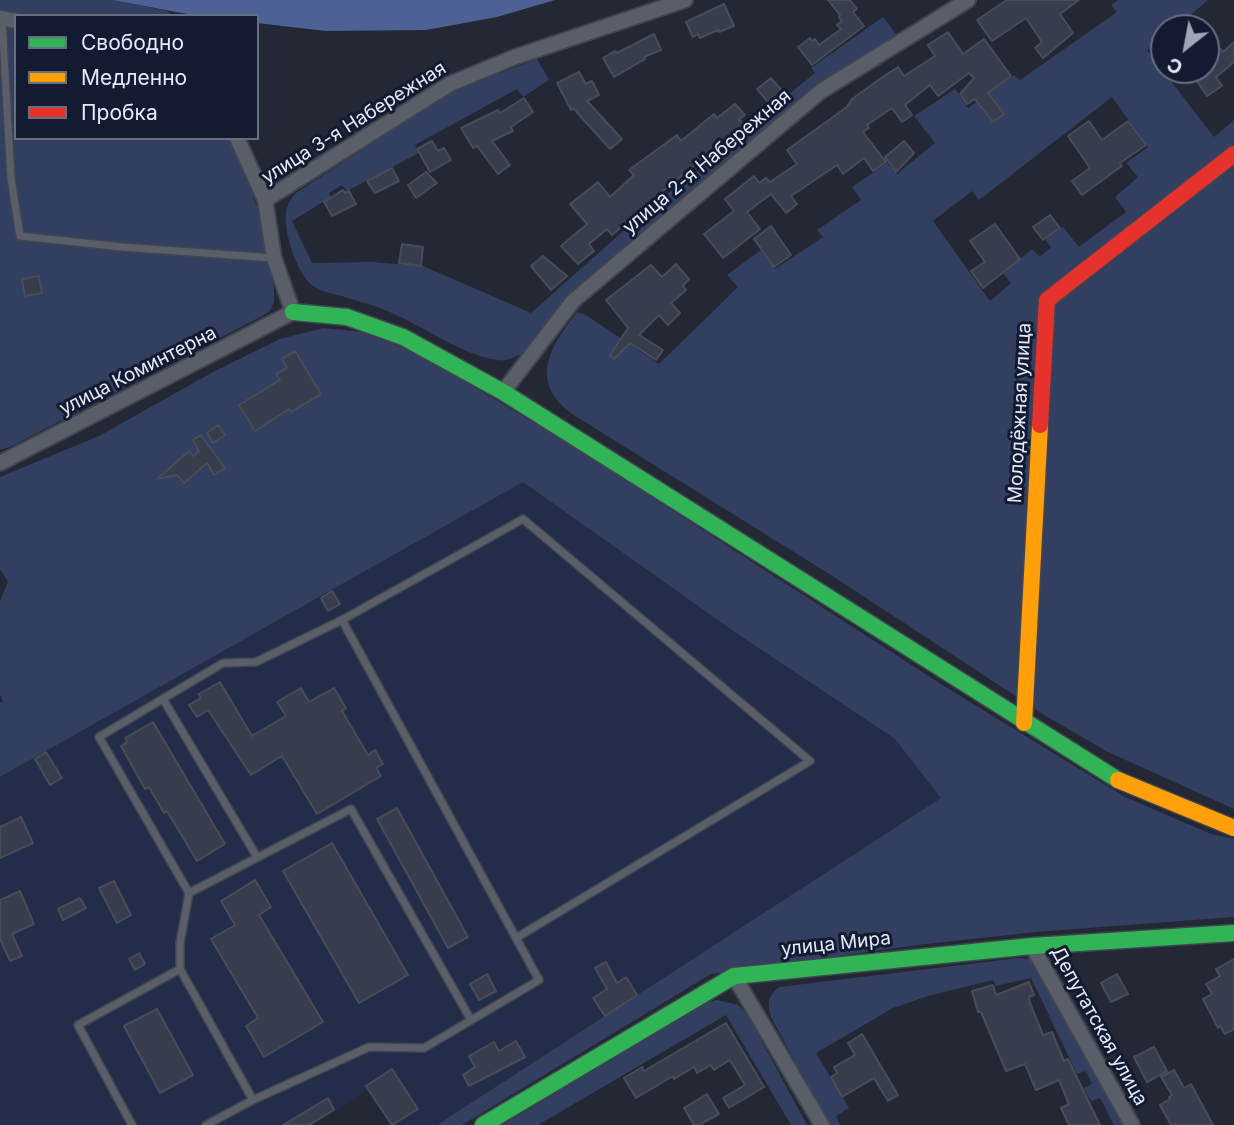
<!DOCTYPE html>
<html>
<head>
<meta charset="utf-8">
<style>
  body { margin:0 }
  #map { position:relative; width:1234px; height:1125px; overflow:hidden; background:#232834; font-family:Inter,sans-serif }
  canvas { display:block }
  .legend { position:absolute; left:14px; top:14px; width:245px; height:126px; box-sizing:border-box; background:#121b31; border:2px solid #666e81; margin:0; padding:9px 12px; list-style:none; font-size:21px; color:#e3eafa }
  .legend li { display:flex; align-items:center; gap:14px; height:35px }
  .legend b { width:35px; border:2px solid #666e81 }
  .north { position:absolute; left:1150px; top:14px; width:70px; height:70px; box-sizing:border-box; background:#121b31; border:2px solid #666e81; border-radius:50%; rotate:211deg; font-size:19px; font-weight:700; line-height:28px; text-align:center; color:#e3eafa }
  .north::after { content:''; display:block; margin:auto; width:24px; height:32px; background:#a0a6b5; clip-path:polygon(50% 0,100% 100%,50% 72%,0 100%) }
</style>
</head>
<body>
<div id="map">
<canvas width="1234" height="1125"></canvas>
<ul class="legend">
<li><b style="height:9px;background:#30b455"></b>Свободно</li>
<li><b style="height:9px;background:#ff9f0a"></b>Медленно</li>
<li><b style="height:9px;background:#e5322d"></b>Пробка</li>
</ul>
<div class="north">С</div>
</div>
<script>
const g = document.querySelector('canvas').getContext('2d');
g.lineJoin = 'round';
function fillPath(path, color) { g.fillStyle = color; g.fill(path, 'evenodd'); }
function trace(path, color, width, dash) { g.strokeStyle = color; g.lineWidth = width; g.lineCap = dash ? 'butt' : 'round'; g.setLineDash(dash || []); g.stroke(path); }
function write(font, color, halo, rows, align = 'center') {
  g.font = font + ' Inter,sans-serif'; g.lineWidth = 6; g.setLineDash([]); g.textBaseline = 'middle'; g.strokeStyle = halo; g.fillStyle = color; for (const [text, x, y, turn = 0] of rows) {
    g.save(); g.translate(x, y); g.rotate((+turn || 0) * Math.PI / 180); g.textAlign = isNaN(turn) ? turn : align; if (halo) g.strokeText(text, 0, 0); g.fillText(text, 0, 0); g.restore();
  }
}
fillPath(new Path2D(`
  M523 482 739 635 895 739 942 798 437 1125H389L367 1091 312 1125H0V777Z`), '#232d49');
fillPath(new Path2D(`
  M0 0H112L168 11 171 16H16V138H229L246 172 260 218 274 288V302L270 311 262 316 12 446 0 450Z
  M1118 0H1208L1176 28H1164V37L1147 50 1214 137 1234 120V809L1106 751 1046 716 831 575 572 414C528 381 550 347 577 312L586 315 659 364 738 287 727 275 761 250 775 269 823 237 817 230 861 200 852 187 887 163 897 174 935 143 914 116 955 89 968 108 1014 75 1020 80 1117 12 1111 5ZM1112 97 1148 147 1126 163 1138 177 1115 197 1126 212 1079 247 1063 227 1045 240 1051 247 1040 257 1032 249 1003 273 1011 283 990 301 933 221 972 191 979 200Z
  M883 17 896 34 811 95 527 351C517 356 508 362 497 360 463 355 426 328 394 314 380 307 364 303 348 298 337 294 323 293 313 286 297 274 283 232 286 212 287 204 291 199 296 193L450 92 537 59 549 80 523 97 517 89 415 145 418 152 417 154 347 191 342 185 329 193 331 197 292 221 312 263 371 262 423 266 531 313 656 202 788 104 784 98 815 73 811 68Z
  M323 328 363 332 404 348 449 372 570 444 944 686 1125 797 1211 834 1234 839V917L1036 932 917 945 711 974 462 1125H437L941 798 895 739 739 635 523 482 0 777V703L3 701 0 695V601L8 582 0 569V477L99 436 213 372 280 339Z
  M1019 958 1035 960 1127 1125H1114L1100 1098 1091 1101 1084 1088 1092 1084 1086 1071 1077 1074 1031 978 996 986 993 980 928 996 893 1008 816 1053 849 1108 836 1116 840 1125H829L771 1017C767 1003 768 996 779 987Z
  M717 1000 738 1005 747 1014 807 1125H791L726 1015 538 1125H502L708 1002Z`), '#333f60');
fillPath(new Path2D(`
  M112 0H555L497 17 426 30 326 31 257 23V16H198Z`), '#4d6197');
const building = new Path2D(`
  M828 0H850L857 9 853 12 864 26 812 65 798 47 810 38 812 41 815 39 819 45 841 29 837 25 842 21 839 17 840 15Z
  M1007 0H1079L1060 14 1073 33 1043 58 1035 48 1042 42 1026 18 992 41 977 20Z
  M724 4 734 26 719 32 718 30 700 38 698 34 693 37 686 22Z
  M948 32 963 54 984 39 1011 76 988 93 1004 114 993 122 975 99 967 104 960 94 974 78 969 73 938 96 930 85 905 105 912 115 902 122 892 108 867 125 869 128 863 132 886 162 873 171 864 158 843 174 837 165 791 196 797 204 786 213 771 194 747 212 760 229 723 258 704 234 734 211 725 199 754 176 759 183 766 178 770 182 797 164 787 150 847 107 852 99 884 76 898 67 904 76 935 56 928 45Z
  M654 34 661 50 644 57 645 59 614 77 603 58 615 51 617 53Z
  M1213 41 1223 52 1234 42V62L1216 77 1222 86 1207 96 1192 74 1198 70H1206V65L1213 60 1206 52V47Z
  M579 72 586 84 592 81 599 95 587 101 622 139 610 149 573 108 571 110 557 83Z
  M771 78 783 92 769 104 757 89Z
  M524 98 533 112 511 127 513 131 492 141 510 165 498 174 477 146 473 148 461 128 498 110 500 113Z
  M735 104 745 115 739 119 744 125 653 199 654 201 638 216 637 214 612 235 607 229 589 244 594 251 578 264 561 246 587 224 570 204 598 182 610 197 634 175 629 170 677 135 681 141 714 114 717 118Z
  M1089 121 1102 140 1128 121 1146 145 1120 163 1122 166 1082 195 1072 181 1090 168 1068 136Z
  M432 141 438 151 444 148 451 160 430 172 417 149Z
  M904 141 914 153 896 172 885 157Z
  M392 168 399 181 375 193 367 181Z
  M426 172 437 183 416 198 408 185Z
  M343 190 345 193 349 191 356 204 332 216 324 202Z
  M1050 215 1060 228 1043 240 1033 227Z
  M995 224 1020 259 983 288 971 271 985 262 970 241Z
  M771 226 791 255 774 267 754 239Z
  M402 244 423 247 421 266 399 263Z
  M543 256 567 276 551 290 531 266Z
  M676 264 689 279 683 286 686 290 671 303 680 313 668 325 659 315 639 335 663 350 656 360 630 343 614 359 610 355 628 328 606 300 651 265 662 277Z
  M39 276 42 293 25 296 22 279Z
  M295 351 321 394 291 412 289 409 255 431 239 405 280 380 276 374 287 368 282 359Z
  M218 425 225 435 213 443 207 433Z
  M201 435 225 468 214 475 207 463 184 483 177 475 157 479 189 451 193 456 199 451 193 440Z
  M332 591 340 604 328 611 321 598Z
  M220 682 252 736 286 716 277 702 301 688 309 702 334 688 346 708 342 711 368 755 375 750 383 764 376 768 381 776 317 814 282 756 251 775 208 710 197 717 189 705 201 698 199 694Z
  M153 722 225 844 197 861 167 811 164 813 149 787 145 789 121 746 127 742 125 738Z
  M46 752 62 778 50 785 35 759Z
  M397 808 468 937 448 948 377 819Z
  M21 817 33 843 0 858V827Z
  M332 843 408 975 359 1003 283 871Z
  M255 880 271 907 259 915 323 1022 264 1057 246 1026 258 1018 211 939 235 925 221 901Z
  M114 881 131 915 117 923 99 888Z
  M20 891 34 924 12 934 22 956 10 961 0 939V900Z
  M80 898 86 908 63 920 58 909Z
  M139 953 145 964 135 970 129 959Z
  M1234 959V1029L1225 1034 1220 1026 1218 1028 1203 999 1212 994 1206 984 1220 976 1216 969Z
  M606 962 617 983 626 977 637 995 605 1016 593 998 607 989 595 968Z
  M487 974 496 991 479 1000 470 984Z
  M1117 974 1128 994 1111 1002 1101 983Z
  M1029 982 1034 995 1029 997 1030 1003 1043 1035 1052 1032 1064 1061 1068 1059 1100 1125H1069L1061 1108 1069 1104 1059 1080 1036 1090 1025 1064 1006 1071 981 1012H978L972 991 993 985 996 995Z
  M157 1009 193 1075 160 1093 124 1026Z
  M726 1023 764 1087 729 1108 723 1098 745 1085 730 1060 714 1070 711 1065 697 1073 694 1067 674 1079 673 1076 636 1098 624 1078 642 1067 644 1071Z
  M862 1034 898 1095 888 1101 874 1078 842 1097 831 1077 837 1073 834 1067 855 1055 848 1043Z
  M516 1041 525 1057 469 1086 463 1075 475 1067 469 1056 494 1042 499 1051Z
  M1154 1047 1167 1071 1147 1082 1134 1057Z
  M392 1069 418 1109 392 1125 366 1086Z
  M1174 1070 1184 1088 1191 1084 1213 1125H1171L1160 1105 1170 1099 1169 1097 1172 1095 1161 1077Z
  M707 1094 719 1114 699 1125H694L684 1108Z
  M328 1098 334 1110 309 1125H283Z`);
fillPath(building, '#383d4d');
trace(building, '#484c58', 2);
const lane = new Path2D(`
  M2 19 11 178 20 236 122 247 274 258
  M342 620 523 519 810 761 516 938
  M163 699 257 857
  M189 893 351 809 471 1020
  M132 1125 78 1025 180 969
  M206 1125 253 1100 369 1047 424 1048 539 980 342 620 256 662 223 663 99 737 189 893 180 943V969L253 1100`);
const street = new Path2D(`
  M0 18 16 21
  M265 200 450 84 515 57 685 0
  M503 392 573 301 821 91 968 0
  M0 463 293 312 274 258 265 200 237 138
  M1032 946 1132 1125
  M734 976 822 1125`);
const fast = new Path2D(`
  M293 312 347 317 403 337 503 392 1118 780
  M483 1125 734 976 1032 946 1234 933`);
const slow = new Path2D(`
  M1024 723 1040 425
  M1118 780 1234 828`);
const jam = new Path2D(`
  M1040 425 1047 300 1234 154`);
trace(lane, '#414550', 10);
trace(street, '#414550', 18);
trace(fast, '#414550', 19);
trace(slow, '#414550', 19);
trace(jam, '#414550', 19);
trace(lane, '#5a5e68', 7);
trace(street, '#5a5e68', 14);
trace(fast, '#30b455', 16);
trace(slow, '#ff9f0a', 16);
trace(jam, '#e5322d', 16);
write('19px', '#e3eafa', '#121b31', [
  ["улица 3-я Набережная",354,123,-32],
  ["улица 2-я Набережная",707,162,-40],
  ["улица Коминтерна",138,371,-27],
  ["Молодёжная улица",1020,413,-87],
  ["улица Мира",836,944,-6],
  ["Депутатская улица",1099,1026,61]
]);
</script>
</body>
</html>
